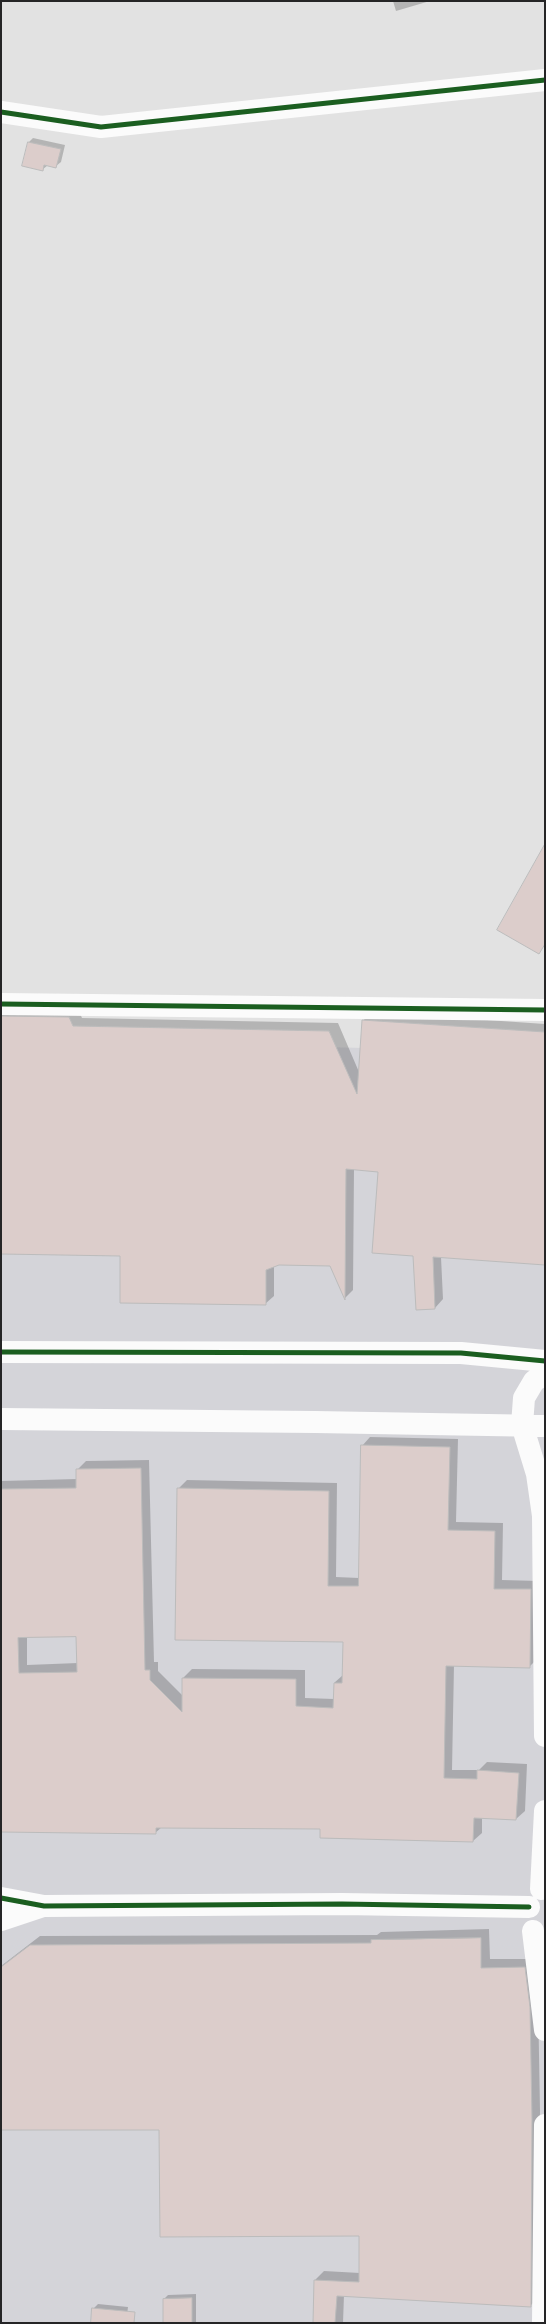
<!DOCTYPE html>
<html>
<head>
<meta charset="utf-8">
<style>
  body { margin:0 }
  #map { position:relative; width:546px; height:2324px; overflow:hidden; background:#e2e2e2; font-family:"Libre Baskerville",serif }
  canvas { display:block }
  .frame { position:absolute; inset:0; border:2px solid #252526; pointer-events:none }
</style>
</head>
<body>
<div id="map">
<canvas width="546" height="2324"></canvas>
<div class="frame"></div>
</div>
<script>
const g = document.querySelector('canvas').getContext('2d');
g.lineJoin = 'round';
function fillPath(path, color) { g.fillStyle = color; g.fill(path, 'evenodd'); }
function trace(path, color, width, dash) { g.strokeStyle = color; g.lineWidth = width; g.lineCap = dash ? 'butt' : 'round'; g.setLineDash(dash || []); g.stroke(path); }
fillPath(new Path2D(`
  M1 1038 545 1053V2323H1Z`), '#d4d4d9');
fillPath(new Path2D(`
  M393 1H430L396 11Z
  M33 138 65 145 61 162 56 166 48 165 42 170 29 142Z
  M1 1007 78 1009 82 1018 338 1023 359 1072 363 1021 371 1012 545 1024V1264L441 1257 443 1299 435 1308 379 1171 354 1169 353 1290 345 1298 331 1265 279 1264 274 1266V1296L265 1304 121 1255 1 1253Z
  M370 1437 458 1439 456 1522 503 1523 502 1580 539 1581 538 1658 529 1667 454 1665 452 1770H479L487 1762 527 1764 525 1811 516 1819 482 1817V1833L473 1841 321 1838V1828L162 1827 155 1833 1 1831V1481L77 1479V1470L86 1461 149 1460 154 1662H158V1671L183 1696V1678L192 1669 305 1670V1698L334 1699V1683L343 1675 344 1641 178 1489 187 1480 337 1483 336 1577 359 1578 362 1446ZM77 1636 78 1663 27 1665V1637Z
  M489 1929 490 1959H533L538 1998 540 2110 539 2297 530 2306 344 2295 343 2323H314L315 2280 324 2271 360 2273V2235L160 2129H1V1966L40 1936 377 1935 381 1932Z
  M196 2294V2323H164V2299L168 2295Z
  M98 2304 128 2307 126 2323H92L93 2309Z`), '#0003');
const building = new Path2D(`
  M28 142 61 149 56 168 44 165 43 171 22 166Z
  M545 844V944L539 954 497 930Z
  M1 1016 69 1017 73 1026 329 1031 357 1094 362 1020 545 1032V1265L433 1257 435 1309 416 1310 413 1256 372 1253 378 1172 346 1169 345 1300 330 1266 279 1265 266 1270V1305L120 1303V1256L1 1254Z
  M361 1445 450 1447 448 1530 495 1531 494 1589H531L530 1668 446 1666 444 1778 477 1779V1770L519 1773 516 1820 474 1818 473 1842 320 1838V1829L156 1828V1834L1 1832V1489L76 1488V1469L141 1468 145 1670H150V1680L182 1712V1678L296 1679V1706L333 1708 334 1683H342L343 1642 175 1640 177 1488 329 1491 328 1586H358ZM76 1637 77 1672 19 1673 18 1638Z
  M481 1938V1968L525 1967 530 2007 532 2119 531 2307 337 2296 335 2323H313L314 2280 359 2282V2236L160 2237 159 2130H1V1967L30 1945 371 1943V1940Z
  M192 2298V2323H163V2299Z
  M92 2308 135 2312 134 2323H91Z`);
fillPath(building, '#dccdcb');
trace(building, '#bcbcbc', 1);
trace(new Path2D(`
  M1 112 101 127 545 80
  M1 1004 545 1010
  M1 1352 461 1353 545 1361
  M545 1374 534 1381 524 1398 522 1425 537 1474 543 1516 545 1736
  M1 1419 315 1422 545 1426
  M541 1889 545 1811
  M1 1898 44 1906 342 1904 529 1907
  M1 1920 43 1906
  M533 1931 545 2030
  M543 2323 545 2125`), '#fbfbfb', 22);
trace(new Path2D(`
  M1 112 101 127 545 80
  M1 1004 545 1010
  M1 1352 461 1353 545 1361
  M1 1898 44 1906 342 1904 529 1907`), '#1b5e20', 5);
</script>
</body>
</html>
